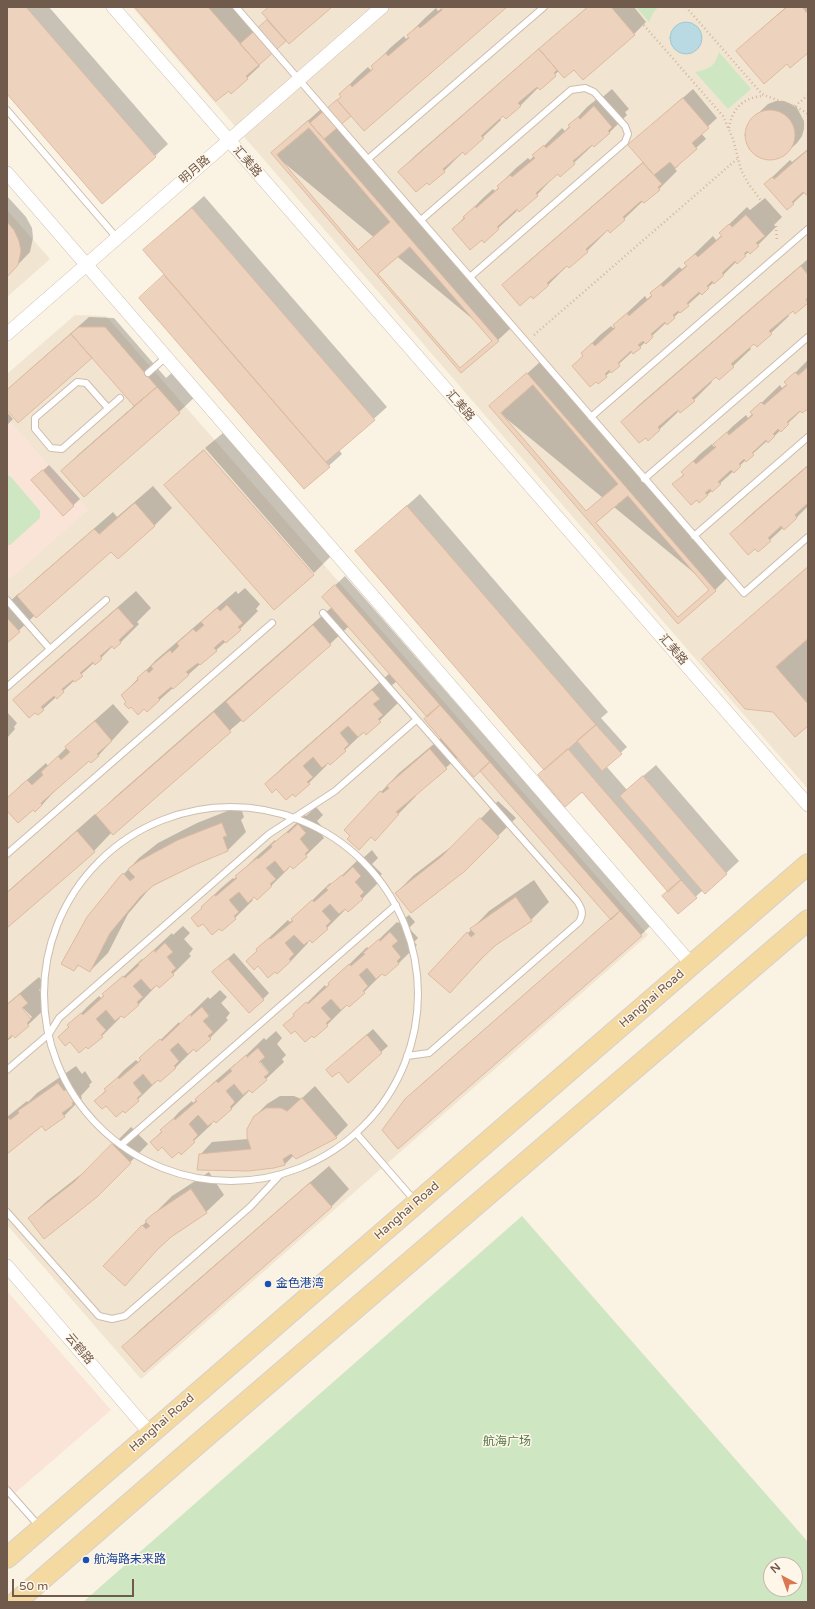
<!DOCTYPE html>
<html>
<head>
<meta charset="utf-8">
<style>
  body { margin:0 }
  #map { position:relative; width:815px; height:1609px; overflow:hidden; background:#faf2e3; font-family:"Varela Round",sans-serif }
  canvas { display:block }
  .frame { position:absolute; inset:0; border:8px solid #705a4b; pointer-events:none }
  .north { position:absolute; left:763px; top:1557px; width:40px; height:40px; box-sizing:border-box; background:#fdf6e9; border:1px solid #c5b8aa; border-radius:50%; rotate:319deg; font-size:11px; font-weight:700; line-height:16px; text-align:center; color:#705a4b }
  .north::after { content:''; display:block; margin:auto; width:14px; height:18px; background:#db7751; clip-path:polygon(50% 0,100% 100%,50% 72%,0 100%) }
  .scale { position:absolute; left:12px; top:1579px; width:122px; height:18px; box-sizing:border-box; border:2px solid #705a4b; border-top:0; padding-left:5px; font-size:12px; line-height:14px; white-space:nowrap; color:#705a4b; -webkit-text-stroke:3px #fdf6e9; paint-order:stroke }
</style>
</head>
<body>
<div id="map">
<canvas width="815" height="1609"></canvas>
<div class="frame"></div>
<div class="north">N</div>
<div class="scale">50 m</div>
</div>
<script>
const g = document.querySelector('canvas').getContext('2d');
g.lineJoin = 'round';
function fillPath(path, color) { g.fillStyle = color; g.fill(path, 'evenodd'); }
function trace(path, color, width, dash) { g.strokeStyle = color; g.lineWidth = width; g.lineCap = dash ? 'butt' : 'round'; g.setLineDash(dash || []); g.stroke(path); }
function write(font, color, halo, rows, align = 'center') {
  g.font = font + ' "Varela Round","Noto Sans SC",sans-serif'; g.lineWidth = 3; g.setLineDash([]); g.textBaseline = 'middle'; g.strokeStyle = halo; g.fillStyle = color; for (const [text, x, y, turn = 0] of rows) {
    g.save(); g.translate(x, y); g.rotate((+turn || 0) * Math.PI / 180); g.textAlign = isNaN(turn) ? turn : align; if (halo) g.strokeText(text, 0, 0); g.fillText(text, 0, 0); g.restore();
  }
}
fillPath(new Path2D(`
  M132 7H808V789Z
  M7 210 50 259 7 297Z
  M75 315 106 316 648 935 141 1379 7 1225V576L9 578 87 510 7 418V374Z`), '#f1e5d2');
fillPath(new Path2D(`
  M7 418 88 510 10 579 7 576Z
  M7 1291 111 1410 7 1500Z`), '#fae4d8');
fillPath(new Path2D(`
  M636 7H658L653 13 649 22Z
  M719 52 751 89 728 109 695 72C710 69 715 66 719 52Z
  M7 475 11 477 40 511V518L10 545H7Z
  M522 1216 808 1542V1602H83ZM771 1565H795V1589H771Z`), '#cfe6c3');
const water = new Path2D(`
  M670 38a16 16 0 1 1 32 0a16 16 0 1 1-32 0Z`);
fillPath(water, '#b9dae2');
trace(water, '#a0c8d3', 1);
fillPath(new Path2D(`
  M7 7H49L168 144 155 156 7 92Z
  M136 7H232L254 33 268 20 269 7H330L286 40 258 64 260 66 247 78Z
  M441 7H506L351 115 339 125 511 328 498 340 272 153 321 109 324 112 342 96 340 94 358 76 368 67 371 70 374 67 373 66 390 48 404 36 406 39 409 36 408 35 426 17 436 8 438 11 442 8Z
  M588 7H634L646 22 634 34 574 68 559 71 539 87 520 106 500 118 501 120 483 137 463 150 461 152 462 153 444 171 399 172 417 154Z
  M786 7H808V51L787 63 737 51Z
  M612 89 629 109 625 112 627 115 609 133 593 145 561 175 558 172 537 195 520 210 517 208 515 209 517 211 484 241 482 239 453 229 482 199 493 189 495 191 499 187 498 186 516 168 528 158 530 160 562 128 565 131 587 107 597 99 598 101Z
  M693 89 717 118 701 133 706 139 678 164 679 165 675 169 677 171 659 189 644 202 643 201 624 219 604 232 605 233 587 251 565 266 566 267 548 285 531 295 503 286 521 268 644 161 629 145Z
  M776 101H784L791 104 797 108 804 121V129L802 136 797 143 787 152 782 156 768 159 761 158 750 150 746 142V134L747 126 752 119 768 104Z
  M808 149V195L805 192 787 209 765 184 790 160 792 162Z
  M7 196 26 217 32 228 33 238 30 252 7 276Z
  M204 196 387 407 339 450 342 454 304 488 140 298 165 275 144 250Z
  M765 198 782 217 774 225 776 227 758 245 737 261 724 274 701 293 674 317 667 322 640 347 632 352 598 383 573 366 584 355 582 353 600 335 611 326 613 328 615 327 614 325 645 296 647 299 652 295 651 293 679 267 682 269 687 265 685 263 713 236 716 240 722 235 720 233 747 207 750 210Z
  M808 259V302L795 312 793 309 787 314 789 316 771 333 749 347 751 349 733 366 716 375 710 380 712 382 694 400 676 410 678 412 648 440 646 437 622 422 640 404Z
  M89 317 114 318 166 378 175 370 197 395 179 412 62 471 80 453 135 405 92 356 7 409V390Z
  M808 360V407L801 411 768 442 767 441 707 495 697 499 674 484 684 474 682 472 700 454 712 444 714 447 716 445 715 444 733 426 746 415 748 418 753 413 752 412 780 385 782 388 787 384 786 382Z
  M540 362 727 578 715 590 491 406Z
  M7 412 13 419 7 425Z
  M223 433 331 556 314 573 205 448Z
  M203 450 312 575 165 485Z
  M49 465 80 499 63 515 39 474Z
  M808 465V506L797 517 784 528V527L758 551 731 534 749 516Z
  M153 486 172 508 154 526 111 550 35 615 7 642V604L19 593 20 595 37 578 113 512 117 517Z
  M420 494 608 712 601 718 627 747 606 766 627 790 656 765 739 861 705 893 703 890 678 913 669 891 582 791 545 769 356 551Z
  M808 567V725L773 711 703 659Z
  M345 576 630 902 659 917 641 935 406 1100 424 1082 611 919 480 769 458 757 415 795 416 796 374 839 371 836H351L345 830 399 773 441 738 428 717 397 681 391 686 400 696 396 701 398 703 367 733 365 731 330 764 328 761 325 764 327 765 309 783 293 793 266 784 284 766 390 673 349 626 330 644 112 832 94 851 7 927V892L95 814 97 816 115 797 332 607 323 597Z
  M245 588 260 604 256 609 258 611 240 629 147 711 144 708 128 702 122 695 156 660 236 591 238 594Z
  M136 591 151 608 137 622 139 624 121 642 114 647 113 646 96 663 95 662 43 709 14 700 32 682Z
  M113 704 129 722 98 756 89 760 59 786 42 805 33 809H7V799L20 786 46 763 48 766 85 729Z
  M7 712 17 723 14 727 15 729 7 738Z
  M498 801 516 818 464 870 396 893 414 875 460 840Z
  M240 806 244 817 241 820 246 832 228 850 196 863 151 887 128 914 108 953 90 971 79 965 74 970 121 877 139 858 158 843 197 823Z
  M316 807 323 815 317 821 326 831 322 835 324 838 293 868 290 865 288 866 289 868 272 885 257 898 254 896 252 899 253 900 235 918 203 908 202 907 220 889 233 878 234 879 255 858 275 840 276 842 305 815 306 816Z
  M372 850 378 858 372 864 382 874 377 878 380 881 362 899 345 908 344 909 345 910 327 928 307 941 308 943 291 961 257 949 288 920 290 922 293 919 330 883 332 885 360 858 362 859Z
  M534 880 549 902 531 920 492 948 450 992 468 933 489 911Z
  M409 915 415 922 409 928 418 938 414 942 417 945 399 963 385 975 383 973 364 992 344 1006 345 1007 327 1025 312 1034 284 1026 325 985 326 987 367 947 369 949 397 922 399 923Z
  M183 926 190 933 184 939 193 949 189 954 191 956 173 974 160 986 157 983 155 985 156 986 139 1004 124 1017 122 1014 119 1017 120 1018 102 1036 86 1046 59 1037 87 1007 99 996 101 998 142 959 143 960 172 933 173 935Z
  M234 953 269 993 263 999 220 966Z
  M39 977 45 984 39 990 48 1000 44 1004 47 1007 15 1037 12 1034 11 1035 12 1037 7 1041V1004ZM19 1004 32 1017 30 1019 18 1005Z
  M220 990 227 997 221 1003 230 1013 226 1018 228 1020 210 1038 195 1048 175 1068 155 1081 156 1082 125 1112 123 1109 96 1101 123 1071 136 1060 138 1062 179 1022 180 1024 208 997 210 999Z
  M373 1029 388 1046 348 1081 334 1064Z
  M276 1031 282 1038 277 1044 286 1055 282 1059 284 1062 266 1079 250 1088 248 1090 249 1091 231 1109 211 1122 212 1124 181 1153 179 1151 152 1142 179 1112 192 1101 193 1103 214 1082 235 1064 236 1065 264 1038 266 1040ZM257 1058 269 1072 267 1073 255 1059Z
  M76 1066 82 1074 85 1071 92 1082 89 1085 90 1086 81 1096 82 1098 64 1116 45 1129 43 1125 7 1153V1117L27 1101 28 1102 37 1093Z
  M315 1086 348 1125 336 1137 296 1158 294 1155 285 1164 248 1170 200 1155 212 1142 248 1139 255 1116 267 1104 280 1096H294L301 1099Z
  M131 1127 148 1144 97 1196 29 1218 47 1201 93 1165Z
  M329 1166 349 1189 331 1207 124 1347 141 1329Z
  M209 1172 224 1195 206 1212 166 1240 142 1266H104L143 1225 172 1196Z`), '#0003');
const building = new Path2D(`
  M7 7H26L156 157 102 204 7 94Z
  M135 7H208L259 65 246 76 248 79 231 94 229 91 216 101Z
  M269 7H332L289 44 262 13Z
  M440 7H507L364 131 337 100 341 97 339 94 350 84 352 87 373 69 371 66 386 53 388 56 409 38 407 35 418 26 420 28 442 10Z
  M588 7H611L635 35 583 80 574 70 564 78 539 49Z
  M787 7H802L808 14V53L790 68 787 64 764 84 736 51Z
  M267 20 286 41 259 65 240 44Z
  M539 49 557 70 554 73 556 76 540 90 537 87 518 103 521 106 506 119 503 116 481 136 484 138 465 155 463 152 443 169 445 172 429 185 427 183 416 192 398 172Z
  M683 98 709 128 692 143 697 149 675 168 670 162 654 175 628 145Z
  M337 100 351 116 324 139 310 123Z
  M594 106 612 127 608 131 610 133 594 147 592 145 573 161 575 164 560 177 558 174 536 193 538 196 519 212 517 209 497 227 499 229 484 243 482 240 470 250 452 229 465 218 463 217 475 206 476 208 499 188 497 186 510 175 512 177 535 158 532 155 544 145 546 148 570 127 568 125 578 117 580 119Z
  M745 135a25 25 0 1 1 50 0a25 25 0 1 1-50 0Z
  M308 121 499 341 461 373 271 153Z
  M309 128 390 222 358 250 277 155Z
  M808 150V196L803 192 792 202 794 204 787 210 764 184 772 177 774 179Z
  M643 163 662 184 658 187 660 190 644 203 641 201 623 217 625 220 610 233 608 230 586 249 588 252 569 268 567 266 547 283 549 285 533 299 531 296 520 306 502 285Z
  M192 208 375 420 326 462 143 250Z
  M746 215 765 236 756 243 759 246 750 254 747 251 744 254 746 256 737 264 735 261 722 273 724 275 714 284 712 281 707 286 709 288 702 295 699 292 687 303 689 306 680 313 678 311 673 315 675 318 667 325 665 322 651 334 653 337 646 344 643 341 638 345 641 348 633 354 631 351 618 363 620 366 611 373 609 370 605 374 607 377 598 384 596 382 590 387 572 366 583 356 581 353 592 343 595 346 615 328 613 325 627 313 629 316 652 296 650 293 661 284 663 287 687 266 684 263 695 254 698 257 722 236 719 233 729 224 732 227Z
  M7 222 14 230 19 241 21 251 18 265 7 277Z
  M410 247 492 341 460 368 378 274Z
  M801 266 808 275V297L806 299 808 303 795 314 793 311 769 331 772 334 757 347 754 344 731 364 734 367 719 380 716 377 692 398 695 401 680 413 678 410 658 427 660 430 648 441 646 438 639 443 621 422Z
  M164 275 330 467 304 489 139 298Z
  M79 327H105L157 387 134 406 71 334Z
  M71 334 92 358 18 423 7 410V390Z
  M808 367V409L802 413 800 411 787 422 789 424 781 432 778 429 773 434 775 436 768 443 766 440 752 453 754 455 746 462 744 459 739 464 741 466 734 473 731 470 718 482 721 484 712 492 710 489 705 493 708 495 699 503 697 500 691 505 672 484 684 475 681 472 693 461 696 464 716 447 713 444 727 432 729 435 753 415 750 412 761 402 764 405 787 385 784 382 795 372 798 375Z
  M527 373 716 591 678 624 489 406Z
  M533 385 618 484 586 511 501 413Z
  M157 387 180 413 84 497 61 471Z
  M204 450 314 575 274 610 164 485Z
  M808 466V503L795 515 797 518 784 530 781 526 768 538 771 541 758 552 755 549 748 555 730 534Z
  M43 470 74 506 63 516 31 480Z
  M628 496 709 590 678 617 596 523Z
  M135 503 155 526 118 559 111 552 36 618 17 596 94 529 99 534Z
  M407 506 596 725 544 770 355 551Z
  M808 567V726L795 737 773 712 745 709 702 659Z
  M335 585 440 705 427 717 322 597Z
  M227 605 243 623 238 627 241 630 226 643 223 640 214 648 217 651 200 665 198 663 186 672 189 675 173 689 171 687 158 698 160 700 147 712 144 709 138 715 131 707 129 709 124 704 126 702 121 695 138 680 137 678 146 670 149 673 153 669 151 666 170 650 172 653 179 646 177 643 193 629 196 632 204 625 201 622 217 608 220 611Z
  M118 608 134 626 119 640 121 643 114 649 112 646 100 656 102 659 95 665 93 662 80 673 83 676 75 682 73 680 62 689 64 692 57 699 54 696 41 707 44 710 38 715 35 713 29 718 13 700Z
  M7 618 20 632 7 643Z
  M313 625 331 645 243 722 226 702Z
  M808 639V704L776 667Z
  M372 690 380 699 373 704 383 715 378 719 381 722 366 735 364 732 358 737 348 726 340 733 349 744 344 749 346 751 330 765 328 763 322 768 313 757 303 766 313 777 307 782 310 784 295 797 293 794 286 800 276 789 272 793 265 784Z
  M440 705 490 762 474 777 424 719Z
  M214 712 231 732 113 835 96 815Z
  M95 721 112 741 97 754 99 756 91 763 89 761 41 803 42 805 35 812 33 810 18 823 7 811V798L27 780 32 785 43 775 41 772 58 756 61 760 70 752 65 747Z
  M596 725 622 754 602 771 577 741Z
  M430 749 447 769 396 812 399 814 375 841 371 837 359 850 347 839 350 836 344 830 380 791 383 793 389 788 387 786Z
  M568 749 681 880 668 892 582 792 565 807 538 775Z
  M490 762 620 911 611 920 480 771Z
  M643 776 727 874 705 894 620 796Z
  M480 818 499 837 465 871 411 913 395 893 441 857Z
  M222 823 227 836 223 837 228 851 197 864 154 885 141 896 110 933 90 972 78 965 74 971 61 964 87 917 120 876 123 873 130 881 135 877 128 870 129 868 139 861 178 840Z
  M298 824 306 833 300 839 309 850 305 854 307 857 293 869 290 866 284 872 275 861 266 868 276 879 270 884 272 886 257 900 254 897 248 903 239 892 229 900 239 912 234 916 236 919 222 931 219 929 212 935 203 924 198 927 191 918 202 908 201 907 214 895 216 896 237 878 235 876 257 858 258 859 272 847 271 845 287 832 288 833Z
  M77 831 95 852 7 928V893Z
  M353 867 361 876 355 882 364 892 360 896 363 899 348 912 345 909 339 914 330 904 322 911 331 921 326 926 328 929 312 943 310 940 304 945 294 935 285 943 294 954 289 959 291 961 277 974 275 972 268 978 258 966 254 970 246 961 257 951 256 949 269 938 271 939 293 921 291 919 312 900 314 902 328 890 326 888 342 875 343 876Z
  M681 880 697 898 678 914 662 896Z
  M516 897 532 921 496 945 482 958 450 993 428 974 467 932 471 937 475 934 470 929Z
  M620 911 642 936 398 1149 382 1130 405 1099Z
  M390 932 398 941 392 946 401 957 397 961 399 964 385 976 382 974 376 979 367 968 359 975 368 986 363 991 365 993 349 1007 347 1005 341 1010 331 999 321 1008 331 1019 326 1023 328 1026 314 1038 312 1036 305 1042 295 1031 291 1034 283 1025 294 1016 293 1014 306 1002 308 1004 329 985 328 983 349 964 351 966 365 954 363 953 379 939 380 941Z
  M165 943 173 952 167 957 176 968 171 972 174 975 159 988 157 985 151 990 141 979 133 986 143 997 137 1002 139 1005 124 1018 121 1016 115 1021 106 1010 96 1019 106 1030 101 1035 103 1037 88 1049 86 1047 79 1053 70 1042 65 1046 58 1037 69 1027 67 1025 81 1013 83 1015 104 996 102 994 123 976 125 978 139 965 138 964 154 950 155 952Z
  M228 959 264 1000 249 1013 212 972Z
  M20 994 28 1003 22 1008 31 1019 27 1023 29 1026 15 1038 12 1035 7 1040V1005Z
  M202 1007 209 1016 203 1021 213 1032 208 1036 211 1039 196 1052 194 1049 188 1054 178 1043 170 1050 179 1061 174 1066 176 1068 160 1082 158 1080 152 1085 143 1074 133 1083 142 1094 137 1098 139 1101 125 1113 123 1111 116 1117 106 1106 102 1109 94 1101 106 1091 104 1089 118 1077 119 1079 141 1060 139 1058 160 1039 162 1041 190 1014 191 1016Z
  M367 1035 382 1053 348 1083 339 1072 332 1077 326 1070Z
  M258 1048 265 1057 259 1062 269 1073 264 1077 267 1080 252 1093 249 1090 243 1095 234 1084 226 1091 235 1102 230 1107 232 1109 216 1123 214 1121 208 1126 198 1115 189 1124 198 1135 193 1140 195 1142 181 1155 179 1152 172 1158 162 1147 158 1151 150 1142 162 1132 160 1130 174 1118 175 1120 197 1101 195 1099 216 1081 218 1083 232 1071 230 1069 246 1055 247 1057Z
  M58 1083 64 1091 67 1089 75 1100 72 1103 73 1105 62 1113 65 1117 45 1131 42 1126 7 1154V1119L9 1118 10 1120 19 1113 18 1111Z
  M302 1098 337 1138 296 1159 291 1154 283 1159 285 1165 274 1168 248 1171 197 1170 199 1154 251 1149 247 1137V1129L254 1116 266 1108H281L287 1111Z
  M112 1144 131 1163 97 1197 44 1239 28 1218 74 1182Z
  M310 1183 332 1207 144 1372 122 1347Z
  M191 1189 207 1213 171 1237 157 1250 125 1286 103 1266 142 1225 146 1229 150 1226 145 1221 153 1214Z`);
fillPath(building, '#edd3bd');
trace(building, '#dfba9f', 1);
const lane = new Path2D(`
  M236 7 744 593 808 537
  M7 110 117 238
  M368 159 544 7
  M421 220 571 90 585 88 594 92 625 126 628 134 625 142 470 277
  M148 373 166 357
  M108 408 86 383 77 382 35 418V429L51 448 62 449 120 398
  M591 417 808 229
  M644 479 808 337
  M694 536 808 437
  M7 600 50 649
  M323 613 577 901C582 909 584 913 579 922L429 1053 407 1056
  M7 687 106 600
  M44 994a187 187 0 1 1 374 0a187 187 0 1 1-374 0Z
  M7 854 272 623
  M7 1070 49 1034 59 1018 269 834 335 791 416 720
  M356 1133 415 1201
  M121 1145 396 905
  M7 1212 99 1316 112 1319 125 1316 250 1207 280 1175
  M7 1490 39 1526`);
const street = new Path2D(`
  M113 7 808 805
  M7 173 692 965
  M7 334 382 7
  M7 1266 150 1433`);
const primary = new Path2D(`
  M7 1558 808 864
  M16 1602 200 1442 808 920`);
trace(lane, '#cdbdae', 8);
trace(street, '#cdbdae', 14);
trace(primary, '#d7d1cd', 22);
trace(new Path2D(`
  M628 7 723 116 733 139 741 170 748 183 771 214 776 227 777 242
  M686 7 762 94C777 101 794 104 808 114
  M795 106 808 95
  M729 128C732 109 743 97 764 96
  M534 335 737 159`), '#d2b6a0', 2.5, [1, 3]);
trace(lane, '#fff', 6);
trace(street, '#fff', 13);
trace(primary, '#f4d9a0', 20);
for (const [x, y, r, color] of [
  [268,1284,4,"#1a4fb4"],
  [86,1560,4,"#1a4fb4"]
]) { const dot = new Path2D(); dot.arc(x, y, r, 0, 2 * Math.PI); g.fillStyle = color; g.fill(dot); trace(dot, '#fdf6e9', 1.5); }
write('12px', '#705a4b', '#fdf6e9', [
  ["汇美路",247,162,49],
  ["明月路",195,170,-41],
  ["汇美路",460,406,49],
  ["汇美路",673,650,49],
  ["Hanghai Road",652,999,-41],
  ["Hanghai Road",407,1211,-41],
  ["云鹤路",79,1349,50],
  ["Hanghai Road",162,1423,-41]
]);
write('12px', '#164399', '#fdf6e9', [
  ["金色港湾",276,1284],
  ["航海路未来路",94,1560]
], 'left');
write('12px', '#547a47', '#fdf6e9', [
  ["航海广场",507,1442]
]);
</script>
</body>
</html>
